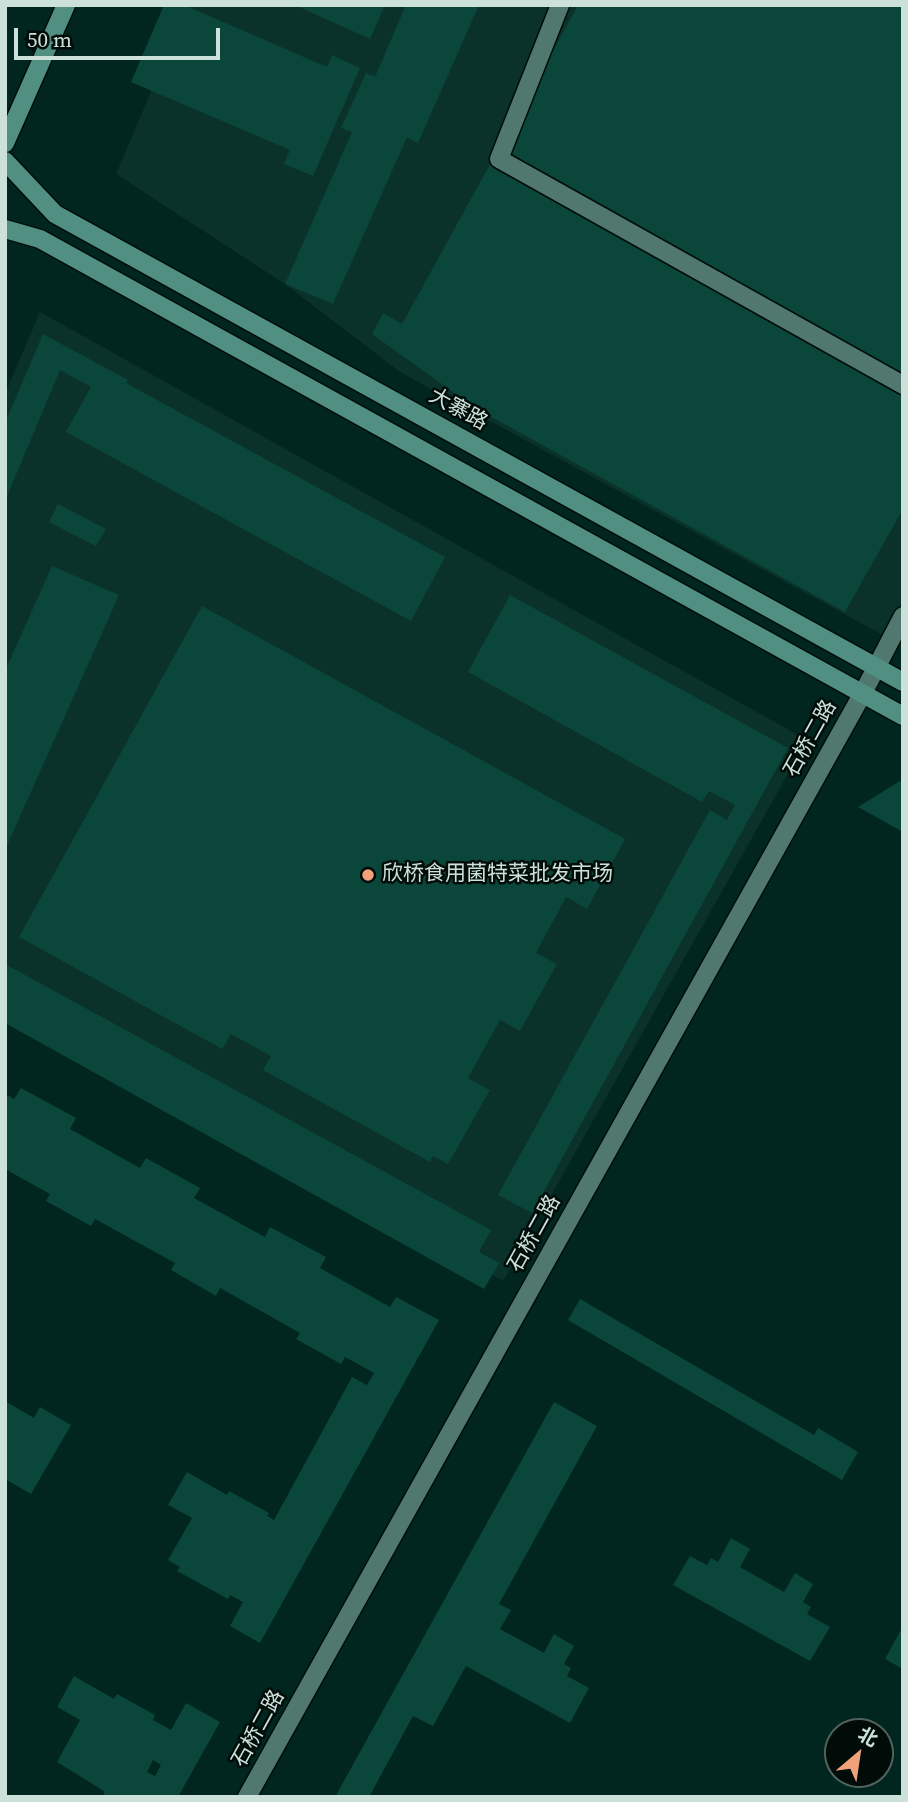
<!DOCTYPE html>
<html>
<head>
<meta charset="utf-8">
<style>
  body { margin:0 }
  #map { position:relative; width:908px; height:1802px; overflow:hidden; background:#00261f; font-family:"Source Serif 4","Noto Sans SC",serif }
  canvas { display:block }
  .frame { position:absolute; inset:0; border:7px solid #cce1da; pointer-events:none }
  .north { position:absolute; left:824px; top:1718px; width:70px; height:70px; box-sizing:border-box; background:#010c09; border:2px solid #52615d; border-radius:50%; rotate:29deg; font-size:19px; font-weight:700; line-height:28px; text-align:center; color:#cce1da }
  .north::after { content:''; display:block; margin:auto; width:24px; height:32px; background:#f1a27b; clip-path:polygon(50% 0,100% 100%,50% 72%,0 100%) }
  .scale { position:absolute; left:14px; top:28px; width:206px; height:32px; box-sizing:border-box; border:4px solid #cce1da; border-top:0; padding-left:9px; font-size:21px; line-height:24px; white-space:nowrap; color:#cce1da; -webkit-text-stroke:5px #010c09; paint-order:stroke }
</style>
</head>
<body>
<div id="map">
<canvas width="908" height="1802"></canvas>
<div class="frame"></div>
<div class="north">北</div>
<div class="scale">50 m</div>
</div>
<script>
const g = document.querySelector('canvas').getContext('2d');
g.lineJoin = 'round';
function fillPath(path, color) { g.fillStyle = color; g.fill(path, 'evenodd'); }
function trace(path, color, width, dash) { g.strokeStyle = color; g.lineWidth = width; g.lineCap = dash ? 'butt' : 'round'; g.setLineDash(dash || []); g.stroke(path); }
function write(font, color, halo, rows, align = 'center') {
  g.font = font + ' "Source Serif 4","Noto Sans SC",serif'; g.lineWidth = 5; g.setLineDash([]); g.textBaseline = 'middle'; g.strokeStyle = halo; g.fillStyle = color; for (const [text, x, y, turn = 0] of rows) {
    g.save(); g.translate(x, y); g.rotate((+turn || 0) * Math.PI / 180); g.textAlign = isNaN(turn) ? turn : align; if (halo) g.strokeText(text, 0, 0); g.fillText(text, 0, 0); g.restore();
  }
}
fillPath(new Path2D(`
  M188 5H903V646L400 372 285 284 116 174Z
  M40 312 807 740 503 1281 5 1010V394Z`), '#0a322a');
fillPath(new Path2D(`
  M164 5H184L327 67 332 55 360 68 313 176 284 164 290 150 131 82Z
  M295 5H385L370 39Z
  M406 5H479L418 143 407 137 333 304 285 284 352 132 341 128 366 73 375 77Z
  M578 5H903V509L845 612 477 409 372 334 383 313 402 324Z
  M43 334 128 380 126 383 445 557 411 621 66 432 91 387 60 370 5 501V423Z
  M58 504 106 529 96 546 49 522Z
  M52 566 119 595 5 850V671Z
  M510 595 788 748 532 1213 498 1195 710 810 727 820 735 805 709 791 702 802 468 672Z
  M202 606 625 839 587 909 566 897 536 953 557 964 520 1031 500 1020 468 1078 490 1090 448 1164 433 1156 430 1162 263 1070 271 1056 231 1034 222 1049 19 937Z
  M900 781 903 782V832L858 807Z
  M5 964 491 1230 479 1252 499 1263 484 1289 5 1023Z
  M21 1088 76 1118 70 1129 140 1168 146 1158 200 1188 194 1198 265 1237 270 1227 326 1257 320 1268 390 1307 396 1297 439 1320 260 1643 230 1626 243 1602 230 1595 228 1599 177 1571 180 1567 168 1560 192 1518 168 1505 187 1472 227 1495 229 1491 269 1513 267 1516 274 1520 352 1377 367 1385 374 1373 345 1357 341 1364 296 1339 300 1333 220 1288 216 1296 171 1270 175 1263 95 1219 91 1226 46 1201 50 1194 5 1169V1094L14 1099Z
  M580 1299 814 1435 818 1428 858 1452 842 1480 568 1320Z
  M5 1401 34 1418 40 1407 71 1425 31 1494 5 1479Z
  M554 1402 597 1426 499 1604 511 1610 500 1629 544 1653 554 1634 574 1646 564 1664 571 1668 567 1676 589 1688 570 1723 466 1666 433 1726 413 1716 369 1797H335Z
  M731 1538 750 1549 740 1567 784 1592 795 1573 813 1584 803 1602 811 1607 807 1614 830 1627 810 1661 673 1585 690 1556 707 1565 711 1558 718 1562Z
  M901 1630 903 1631V1669L885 1659Z
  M74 1676 114 1699 117 1694 155 1715 153 1720 171 1730 186 1703 220 1722 178 1797H108L103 1794 105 1792 99 1788 57 1762 80 1720 57 1707ZM153 1760 161 1765 155 1776 147 1772Z`), '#0b463b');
const minor = new Path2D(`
  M560 5 499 159 903 385
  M863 693 903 616`);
const tertiary = new Path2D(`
  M247 1797 863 693`);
const secondary = new Path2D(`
  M5 143 66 5
  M5 161 55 214 903 682
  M5 229 40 239 903 716`);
trace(minor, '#000d09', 21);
trace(tertiary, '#000d09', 21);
trace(secondary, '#000d09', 21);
trace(minor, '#51786e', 18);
trace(tertiary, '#51786e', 18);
trace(secondary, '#508f81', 18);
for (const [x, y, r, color] of [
  [368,875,7,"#f1a27b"]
]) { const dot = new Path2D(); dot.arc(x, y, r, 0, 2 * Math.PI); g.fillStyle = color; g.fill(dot); trace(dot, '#010c09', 2.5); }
write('21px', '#cce1da', '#010c09', [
  ["大寨路",458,410,29],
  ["石桥二路",811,739,-61],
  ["石桥二路",535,1234,-61],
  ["石桥二路",259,1729,-61]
]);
write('21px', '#cce1da', '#010c09', [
  ["欣桥食用菌特菜批发市场",382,875]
], 'left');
</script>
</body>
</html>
